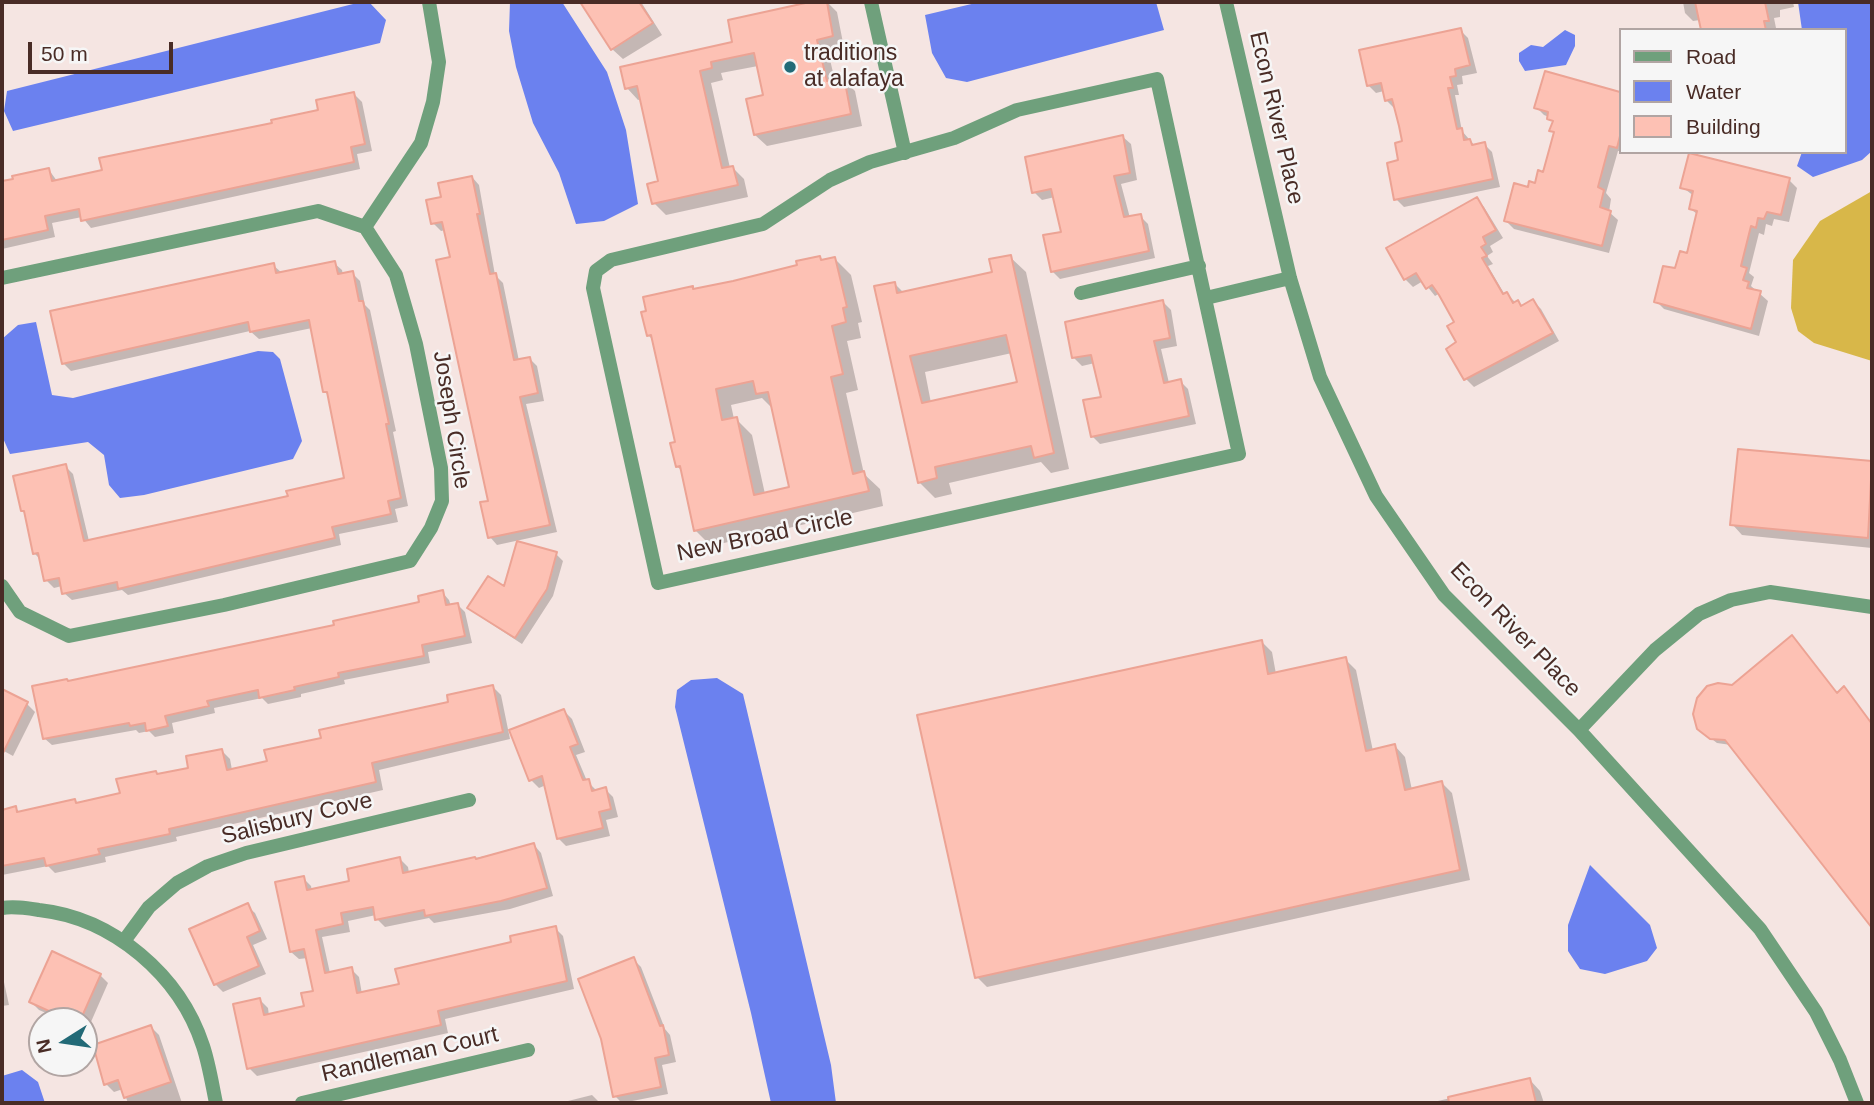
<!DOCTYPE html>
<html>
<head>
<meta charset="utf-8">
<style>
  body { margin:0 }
  #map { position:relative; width:1874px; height:1105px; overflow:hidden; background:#f5e5e2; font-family:Helvetica,sans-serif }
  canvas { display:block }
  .frame { position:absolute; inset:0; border:4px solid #492c26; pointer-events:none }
  .legend { position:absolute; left:1619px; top:28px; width:228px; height:126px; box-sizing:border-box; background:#f6f6f6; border:2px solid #b1a5a3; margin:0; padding:9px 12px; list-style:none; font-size:21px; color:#492c26 }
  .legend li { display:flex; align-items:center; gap:14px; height:35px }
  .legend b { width:35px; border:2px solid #b1a5a3 }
  .north { position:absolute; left:28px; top:1007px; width:70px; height:70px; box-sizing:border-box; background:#f6f6f6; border:2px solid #b1a5a3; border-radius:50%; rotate:258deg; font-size:19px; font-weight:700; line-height:28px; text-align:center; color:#492c26 }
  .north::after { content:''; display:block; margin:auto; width:24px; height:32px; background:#226a77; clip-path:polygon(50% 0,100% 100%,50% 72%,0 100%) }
  .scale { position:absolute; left:28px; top:42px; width:145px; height:32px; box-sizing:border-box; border:4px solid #492c26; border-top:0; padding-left:9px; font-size:21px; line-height:24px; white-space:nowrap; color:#492c26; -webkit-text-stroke:5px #f6f6f6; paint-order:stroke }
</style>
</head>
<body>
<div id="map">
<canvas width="1874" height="1105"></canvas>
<div class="frame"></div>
<ul class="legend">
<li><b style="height:9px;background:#6fa07c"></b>Road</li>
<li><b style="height:19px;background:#6b81ef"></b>Water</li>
<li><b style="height:19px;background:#fdc1b4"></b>Building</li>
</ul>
<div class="north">N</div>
<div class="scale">50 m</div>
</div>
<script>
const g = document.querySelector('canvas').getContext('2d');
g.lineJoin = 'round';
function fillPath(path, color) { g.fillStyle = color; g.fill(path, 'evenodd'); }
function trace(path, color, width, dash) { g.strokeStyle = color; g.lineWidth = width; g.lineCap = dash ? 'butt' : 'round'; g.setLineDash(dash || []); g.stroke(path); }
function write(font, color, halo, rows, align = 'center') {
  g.font = font + ' Helvetica,sans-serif'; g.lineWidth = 5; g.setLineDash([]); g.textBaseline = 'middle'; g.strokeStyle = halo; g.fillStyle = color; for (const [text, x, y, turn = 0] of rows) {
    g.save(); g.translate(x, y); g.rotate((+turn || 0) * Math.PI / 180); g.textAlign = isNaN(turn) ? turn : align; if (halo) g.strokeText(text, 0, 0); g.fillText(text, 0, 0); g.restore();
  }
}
fillPath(new Path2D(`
  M1872 191V361L1814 343 1798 331 1791 308 1793 260 1820 221Z`), '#d8b749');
fillPath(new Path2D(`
  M361 2H369L386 20 380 43 13 131 4 111 7 91Z
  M510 2H562L607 72 626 130 638 204 604 221 576 224 559 173 533 123 516 67 509 31Z
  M980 2H1156L1164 30 967 82 946 78 932 53 925 15Z
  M1798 2H1872V151L1862 160 1813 177 1797 166 1802 152H1844V30H1802Z
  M1565 30 1575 35V46L1566 65 1525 71 1519 61V53L1531 45 1543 47Z
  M36 322 52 395 73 398 258 351 273 352 280 359 302 441 293 459 144 495 120 498 109 485 104 455 88 442 10 454 2 436V339L18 325Z
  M717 678 743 694 831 1065 836 1103H771L751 1013 675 707 677 690 691 680Z
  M1590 865 1650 925 1657 948 1647 961 1605 974 1580 969 1568 951V925Z
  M22 1070 38 1082 45 1103H2V1076Z`), '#6b81ef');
fillPath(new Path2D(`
  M582 2H641L662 35 623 59 612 49Z
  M818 2H827L837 12 844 48 828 51 835 81 843 79 855 91 862 126 767 146 755 135 765 96 758 66 721 73 723 80 711 83 730 168H733L744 179 748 197 666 215 654 203 661 182 642 99 638 100 627 88 734 43 730 22Z
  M1683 2H1793L1794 7 1780 10V17L1774 18 1776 28 1771 30H1703L1700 20 1693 21 1685 13Z
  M1460 30 1468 38 1477 73 1462 76 1463 84 1457 85 1459 95H1455L1462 131 1475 146 1484 144 1492 152 1500 187 1404 207 1396 199 1404 142 1394 108 1386 100 1384 91 1376 93 1368 85Z
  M1546 73 1620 94V151H1618L1606 193 1611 199 1609 212 1618 220 1609 253 1514 229 1506 221 1529 190 1536 185 1545 174 1555 134 1551 131 1554 124 1549 117 1544 115 1536 107Z
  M354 94 362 102 372 151 357 154 360 169 91 228 82 217 52 223 55 237 2 249V183L49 170 57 181 104 171 320 112Z
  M1123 137 1131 144 1137 180 1121 184 1130 218 1140 216 1148 224 1155 258 1060 279 1052 271 1063 233 1055 197 1042 200 1034 192Z
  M472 177 479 185 495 275 503 283 519 361 530 359 537 366 544 401 526 404 557 532 497 545 490 537V502L452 258 446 230 441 231 433 223 443 198Z
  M1789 180 1797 188 1789 222 1774 219 1772 226 1766 224 1764 235 1759 233 1749 273 1754 277 1751 286 1768 301 1759 336 1664 309 1656 301 1688 255 1698 215 1691 209 1694 196 1682 187Z
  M1477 199 1484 207 1503 238 1490 246 1493 252 1487 256 1493 264 1488 266 1505 295 1507 294 1516 303 1518 302 1523 307 1533 301 1541 309 1559 341 1474 387 1466 379 1448 349 1458 343 1456 323 1440 293 1435 296 1423 281 1413 287 1405 279Z
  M1010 257 1026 272 1069 469 1051 473 1041 462 949 483 952 494 935 498 919 482 894 283 904 293 994 273ZM1012 353 1019 384 931 403 925 372Z
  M819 258 823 261 835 259 851 275 862 322 858 323 861 338 847 341 858 390 846 393 864 474 880 489 883 506 711 546 695 530 683 472 677 466V443L654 341 648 335 692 288 695 291 799 266ZM762 398 774 410 792 488 765 494 752 435 736 419H734L731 405Z
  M334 263 342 270 343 275 352 273 360 281 365 305 370 310 396 431 393 432 408 506 395 509 398 522 339 534 341 545 128 595 122 590 72 600 64 593 62 586 54 588 46 580 42 561 35 554 26 514 22 511 65 466 73 474 89 541 290 497 346 480 329 396 325 392 312 328 259 339 250 331 71 371 63 363 273 265 282 273Z
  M1163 302 1171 310 1177 346 1161 349 1169 383 1180 381 1188 389 1196 424 1100 444 1092 436 1103 398 1095 363 1082 366 1074 358Z
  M1739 451 1872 463V548L1742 535 1732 524Z
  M556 554 563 561 553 596 522 644 476 614 470 608Z
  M442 592 449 600 451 606 458 605 465 612 472 643 428 652 430 663 344 680 345 684 301 694V697L268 704 262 698 214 708 215 713 172 723 174 733 155 737 149 731 139 733 136 730 52 745 44 738 69 683 336 626 421 603Z
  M1261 641 1272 652 1276 674 1345 659 1356 670 1373 751 1395 746 1405 757 1412 790 1442 783 1452 793 1470 880 987 987 977 977Z
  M493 687 501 695 510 739 379 770 383 790 176 837 177 841 105 857 106 862 55 873 48 866 2 875V806L4 811 16 808 20 813 75 801 77 804 122 795 156 772 159 776 190 769 222 751 230 759 232 770 269 762 323 739 450 703Z
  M2 691 27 704 35 712 13 756 2 750Z
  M1849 693 1872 725V926L1731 745 1717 743 1704 733Z
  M564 711 572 719 585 752 576 755 587 781 597 791 605 789 613 797 618 817 606 820 610 836 566 846 558 838 546 785 539 788 531 780Z
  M534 845 541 853 553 896 510 909 434 923 429 918 385 927 377 919 376 915 348 921 350 932 322 937 330 973 351 969 359 977 362 994 401 985 555 928 563 936 574 989 445 1019 448 1033 257 1076 249 1068 260 1000 268 1008 269 1016 306 1007 315 992 308 958 299 959 291 952 303 878 311 886 312 891 351 883 400 859 408 867 409 873Z
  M247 906 255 913 267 939 253 945 266 974 223 992 215 984Z
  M633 959 641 967 665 1029 670 1035 676 1062 662 1065 668 1094 622 1103 615 1096Z
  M2 973 9 1005 2 1006Z
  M100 975 108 983 87 1031 84 1030V1021H65L39 1010 31 1002Z
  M151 1027 159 1035 182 1103H128L123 1089 114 1092 106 1084 93 1047Z
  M1530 1080 1540 1091 1544 1103H1429Z
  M592 1095 600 1103H560Z`), '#0003');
const building = new Path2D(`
  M580 2H639L653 23 611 50Z
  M810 2H827L833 36 817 40 827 81 844 77 851 114 754 135 746 99 763 95 754 53 711 62 712 68 700 71 722 168 733 166 738 185 652 204 647 184 658 181 637 86 625 89 620 67 732 42 728 20Z
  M1695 2H1765L1769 21H1764L1766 30H1701Z
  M1461 28 1470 65 1455 69 1456 76 1450 77 1453 88H1448L1457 129 1462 128 1464 140 1470 139 1472 145 1485 142 1493 179 1394 200 1387 163 1398 160 1395 143 1402 141 1399 126 1392 99 1385 101 1381 83 1367 86 1359 50Z
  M1545 71 1620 92V136L1617 148 1609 146 1598 187 1604 190 1600 207 1611 211 1602 246 1504 221 1514 183 1528 187 1529 181 1535 183 1538 170 1543 172 1554 132 1549 131 1553 121 1547 119 1548 112 1534 108Z
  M354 92 365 144 351 147 354 162 81 221 79 209 45 216 48 230 2 240V181L13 179 12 176 49 168 52 181 102 170 99 158 272 123 271 120 318 110 316 100Z
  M1123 135 1130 173 1114 176 1124 217 1141 214 1149 251 1051 272 1043 235 1061 232 1051 189 1032 193 1025 157Z
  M1689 153 1790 178 1781 215 1767 212 1764 219 1758 218 1756 228 1751 226 1741 266 1747 268 1743 280 1749 282 1747 288 1761 291 1751 329 1654 302 1663 266 1675 268 1680 251 1687 253 1691 236 1697 211 1689 209 1693 191 1680 188Z
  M472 176 480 214H477L490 274 496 273 514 360 530 357 538 393 520 397 550 525 488 538 480 502 488 501 436 260 450 257 442 222 431 224 426 200 441 197 438 183Z
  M1477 197 1496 230 1483 237 1486 244 1481 247 1487 256 1482 258 1503 294 1507 292 1513 303 1518 300 1521 306 1533 299 1553 333 1464 380 1446 349 1456 342 1447 326 1454 322 1439 295 1432 285 1426 289 1416 273 1404 280 1386 248Z
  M1011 255 1054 453 1034 458 1031 446 935 467 937 478 918 483 874 286 895 282 897 293 992 272 989 259ZM1006 335 1017 382 922 403 910 356Z
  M820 256 821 260 835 257 847 307 843 308 846 322 832 326 843 374 831 377 853 474 864 471 869 491 694 531 680 466 676 467 670 443 675 442 651 335 647 336 641 312 646 311 643 297 693 286V289L733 281 797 265 796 261ZM753 381 756 394 768 392 789 487 754 495 737 417 722 420 716 389Z
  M335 261 338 274 353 271 359 301H363L389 424H386L401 498 388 501 391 514 332 527 335 538 118 589 117 582 62 594 59 578 44 581 38 553 33 554 24 511H21L13 476 66 464 84 541 288 496 286 491 344 478 327 392H323L309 320 250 332 248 322 62 364 50 311 274 263 276 273Z
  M1163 300 1170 338 1154 341 1164 383 1181 379 1189 416 1091 437 1083 400 1101 397 1091 355 1072 358 1065 322Z
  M1738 449 1872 461 1868 538 1730 525Z
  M517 541 557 552 547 589 515 638 467 608 488 576 504 586Z
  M443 590 446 605 458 603 465 636 422 645 424 656 338 673 339 677 294 687 295 690 259 698 258 690 207 701 209 706 165 716 168 726 146 731 145 723 130 726 129 723 43 739 32 686 67 679 68 681 334 625 333 621 419 602 418 596Z
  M1792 635 1837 693 1844 686 1872 724V928L1725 740 1710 739 1697 729 1693 714 1697 698 1707 686 1718 683 1732 685Z
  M1262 640 1268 674 1346 657 1366 751 1395 744 1405 790 1442 781 1460 870 975 978 917 715Z
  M493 685 503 732 372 763 376 782 169 829 170 834 98 849 100 854 46 866 44 858 2 866V810L16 806 17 812 75 799 76 803 120 793 116 779 156 771 157 774 188 768 186 756 222 749 227 770 267 761 264 750 321 738 319 730 448 702 447 695Z
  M2 689 28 702 2 755Z
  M564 709 578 744 570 747 583 780 589 779 592 791 606 787 611 809 599 812 603 828 557 839 542 776 529 781 509 730Z
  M534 843 547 888 501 901 425 916 424 910 375 920 373 907 341 913 343 924 316 930 325 973 352 967 357 993 399 984 395 969 511 942 510 936 556 926 567 981 438 1011 441 1025 247 1069 233 1004 260 998 264 1015 304 1006 301 993 313 991 304 949 290 952 275 882 304 876 307 890 349 881 347 869 400 857 403 873 475 857 476 859Z
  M248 903 260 931 247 937 259 966 214 985 189 929Z
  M52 951 101 974 80 1021H71L29 1002Z
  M634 957 660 1026 663 1025 669 1055 655 1058 661 1087 613 1097 601 1039 578 979Z
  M151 1025 171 1082 124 1098 118 1080 104 1085 93 1045Z
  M1530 1078 1536 1103H1449L1448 1097Z`);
fillPath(building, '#fdc1b4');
trace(building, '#eca394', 2);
trace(new Path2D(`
  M871 2 905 153
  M1226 2 1290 278 1320 377 1376 496 1444 595 1579 730 1760 929 1816 1012 1840 1060 1857 1103
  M1157 79 1239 454 658 583 593 288 596 271 611 260 763 224 830 180 870 162 954 138 1017 110Z
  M365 227 421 143 433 102 439 62 429 2
  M2 278 318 211 365 227 396 275 416 344 441 468 442 501 431 528 410 561 224 605 69 636 20 612 2 586
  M1081 293 1199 266
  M1206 298 1290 278
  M1579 730 1655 650 1699 614 1731 600 1770 592 1872 607
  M2 908C14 906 26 908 39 910 113 918 180 975 203 1046 209 1064 212 1084 216 1103
  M124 941 149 907 177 883 208 866 246 853 469 800
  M302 1103 528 1050`), '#6fa07c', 14);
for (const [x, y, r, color] of [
  [790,67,7,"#226a77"]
]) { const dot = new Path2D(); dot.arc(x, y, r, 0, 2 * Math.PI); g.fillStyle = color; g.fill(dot); trace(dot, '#f6f6f6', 2.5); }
write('23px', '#492c26', '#f6f6f6', [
  ["traditions",804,54],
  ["at alafaya",804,80]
], 'left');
write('23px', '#492c26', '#f6f6f6', [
  ["Econ River Place",1276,118,77],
  ["Joseph Circle",451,420,81],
  ["New Broad Circle",765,536,-12],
  ["Econ River Place",1515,630,46],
  ["Salisbury Cove",297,819,-14],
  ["Randleman Court",410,1055,-13]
]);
</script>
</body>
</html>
